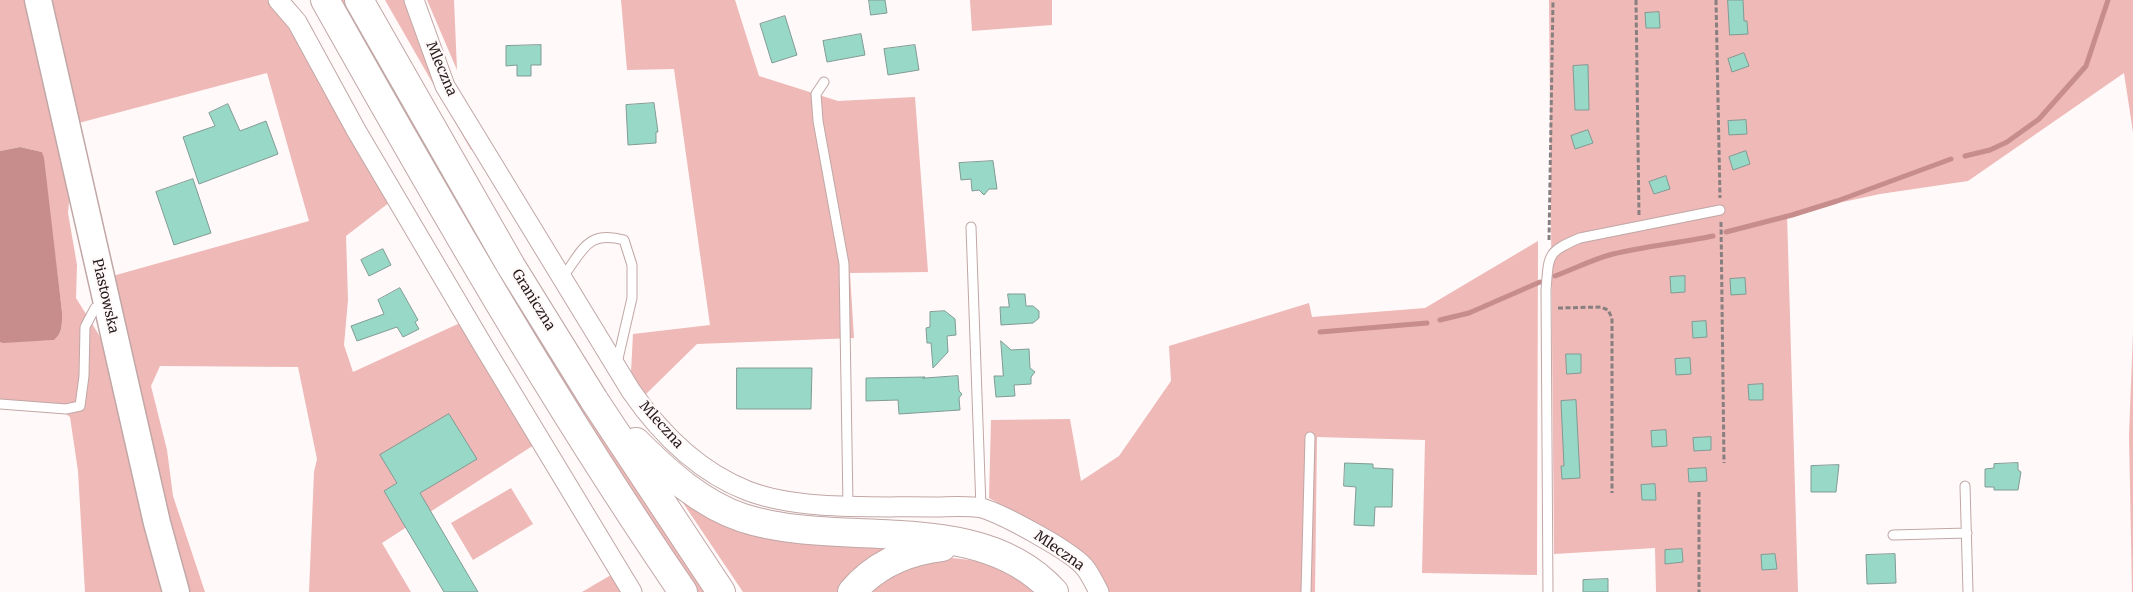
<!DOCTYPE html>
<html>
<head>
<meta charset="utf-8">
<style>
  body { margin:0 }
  canvas { display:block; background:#fff9f9 }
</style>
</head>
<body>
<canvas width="2133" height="592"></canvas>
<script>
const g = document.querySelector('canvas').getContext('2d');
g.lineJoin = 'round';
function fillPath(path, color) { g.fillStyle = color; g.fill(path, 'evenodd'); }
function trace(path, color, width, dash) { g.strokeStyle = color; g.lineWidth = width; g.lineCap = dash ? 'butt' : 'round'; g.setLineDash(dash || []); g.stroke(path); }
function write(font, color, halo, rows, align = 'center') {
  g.font = font + ' Merriweather,serif'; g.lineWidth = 4.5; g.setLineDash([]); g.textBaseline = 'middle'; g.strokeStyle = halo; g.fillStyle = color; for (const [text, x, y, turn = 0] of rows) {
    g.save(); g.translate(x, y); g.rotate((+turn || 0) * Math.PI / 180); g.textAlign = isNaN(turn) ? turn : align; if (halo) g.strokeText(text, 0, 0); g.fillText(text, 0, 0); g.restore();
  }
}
fillPath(new Path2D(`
  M0 0H28L70 190 68 213 77 265 76 298 104 343 166 592H85L78 471 70 417 51 403 0 400V342L54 340C63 333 62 323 62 312L42 152 20 147 0 151Z
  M46 0H269L278 10 390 202 346 236 348 300 344 345 353 372 460 323 537 443 382 543 411 592H309L314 472 317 459 298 367 160 366 151 386 167 450 173 496 205 592H188L109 277 309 221 267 73 75 124Z
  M337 0H348L707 592H696L573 405Z
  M385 0H411L477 145 471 150Z
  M427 0H454L457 70Z
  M621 0H735L759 76 838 101 915 97 928 272 850 273 854 338 697 344 645 395 631 372 633 334 710 325 674 69 627 70Z
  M970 0H1052V25L972 31Z
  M1549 0H2133V132L2124 73 1968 181 1880 194 1787 214 1798 592H1656L1655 548 1554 554Z
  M1538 241 1537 575 1422 573 1425 440 1317 437 1315 592H1108L1038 525 989 498 991 420 1070 419 1081 481 1119 456 1171 381 1169 346 1309 303 1312 317 1425 308Z
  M2133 333V592H2132L2129 435Z
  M511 488 533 524 473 560 451 523Z
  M679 497 904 545 839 592H743Z
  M942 557C984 561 1003 563 1036 592H867L912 564Z
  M616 572 627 592H582Z`), '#eeb9b7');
fillPath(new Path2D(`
  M20 147 42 152 44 158 62 312C62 323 63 333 54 340L3 343 0 342V151Z`), '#c68d8c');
trace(new Path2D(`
  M1965 156 1990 150 2007 142 2039 119 2086 66 2108 0
  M1726 232 1792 215 1837 201 1951 159
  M1555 276C1574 269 1593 259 1613 254 1646 246 1680 243 1713 236
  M1440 320 1469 313 1540 282
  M1320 332 1427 323`), '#c68d8c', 5);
const building = new Path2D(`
  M869 0H885L887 13 871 15Z
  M1728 0H1743L1744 21H1747L1748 34 1730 35Z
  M1659 12 1660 28H1646L1645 13Z
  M785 16 797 55 772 63 760 24Z
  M861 34 865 55 827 62 823 41Z
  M541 45V65H531V76H517V65L506 66V46Z
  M915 45 919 70 888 75 884 49Z
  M1744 53 1749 66 1732 72 1728 59Z
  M1588 65 1589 110H1575L1573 66Z
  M654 103 658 132H656V143L628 145 626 105Z
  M228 104 240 131 266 121 278 154 199 184 183 137 215 126 209 113Z
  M1746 120 1747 134 1729 135 1728 121Z
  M1588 130 1593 143 1575 149 1571 136Z
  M1746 151 1750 164 1733 170 1729 157Z
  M993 161 997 189H989L984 195 979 190 972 191 971 179 961 180 959 163Z
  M1666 176 1670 189 1654 194 1649 182Z
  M193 179 211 233 174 245 156 192Z
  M383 249 391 265 369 276 361 260Z
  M1685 276V292L1671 293 1670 277Z
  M1745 278 1746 294 1731 295 1730 279Z
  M400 288 418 320 415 322 419 329 403 337 397 327 357 341 351 326 384 314 378 300Z
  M1008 294H1025L1026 306H1033L1039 311V318L1033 323 1001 325 1000 307H1009Z
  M945 311 955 319 956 335 947 336 948 352 933 368 931 343H927L926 328 930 327V312Z
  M1706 321 1707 337 1693 338 1692 322Z
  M1001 341 1011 350 1029 349 1030 368 1035 372 1031 377V384L1014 385 1015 396 996 397 994 376H1003Z
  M1566 354H1581V373L1567 374Z
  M1690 358 1691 374 1676 375 1675 359Z
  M737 368H812L811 409H737Z
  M958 376 959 391 962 394 959 398 960 410 899 414 898 400 866 401V378L925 377 923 378Z
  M1763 384V400H1749L1748 385Z
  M1576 400 1580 478 1562 479 1561 466H1564L1561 401Z
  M449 414 477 459 420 493 478 592H444L384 491 397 483 380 455Z
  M1666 430 1667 446 1652 447 1651 431Z
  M1711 437V450L1694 451 1693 438Z
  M1345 463 1373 464V468L1393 469 1392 507H1375L1374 526 1354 525 1356 487 1344 486Z
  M2018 463V470L2021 472 2018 490H1994V487H1985V469L1994 468V464Z
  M1839 465 1836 492H1811V466Z
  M1706 468 1707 481 1689 482 1688 469Z
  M1655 484 1656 500H1642L1641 485Z
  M1682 549 1683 562 1665 564V550Z
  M1775 554 1777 569 1762 570 1761 555Z
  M1895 554 1896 583 1867 584 1866 555Z
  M1608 579V592H1583V580Z`);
fillPath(building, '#97d8c7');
trace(building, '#819b94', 1);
const lane = new Path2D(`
  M824 82 816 94 818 121 844 264 848 505
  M971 227 981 508
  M562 278C583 251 586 230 624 240L632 265V298L617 363
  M0 404 66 409 80 406 84 376 85 327 95 308 106 306
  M1965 486 1968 592
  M1893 535 1967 533
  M1306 592 1310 437
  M1548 592 1546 290C1549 255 1546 252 1580 238L1720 210`);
const street = new Path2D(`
  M278 0 297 22 356 130 481 342 632 592
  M414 0 445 86 631 391C660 433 699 472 748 491 801 511 875 506 932 507 947 507 967 505 982 508 1002 514 1074 552 1086 569 1091 576 1095 584 1099 592`);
const secondary = new Path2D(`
  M38 0 157 523 176 592`);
const highway = new Path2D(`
  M325 0C438 201 553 402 683 592
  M359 0 511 266 594 400 721 592
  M636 442C667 473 701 504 743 518 842 550 978 508 1054 592
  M852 592C875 565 907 551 942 547`);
trace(lane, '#c1a7a6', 11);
trace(street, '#c1a7a6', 21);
trace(secondary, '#c1a7a6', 29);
trace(highway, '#c1a7a6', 30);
trace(new Path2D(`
  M1636 0 1639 216
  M1716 0 1720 198
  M1721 222 1724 463
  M1549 240 1553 0
  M1558 308 1601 307 1608 310 1612 318V493
  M1699 492V592`), '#888080', 3, [5, 2.5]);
trace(lane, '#fff', 9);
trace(street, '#fff', 19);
trace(secondary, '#fff', 26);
trace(highway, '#fff', 28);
write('14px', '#251b1b', '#fff9f9', [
  ["Mleczna",441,69,67],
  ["Piastowska",105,296,77],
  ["Graniczna",533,300,58],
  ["Mleczna",661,425,48],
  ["Mleczna",1059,551,35]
]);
</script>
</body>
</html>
